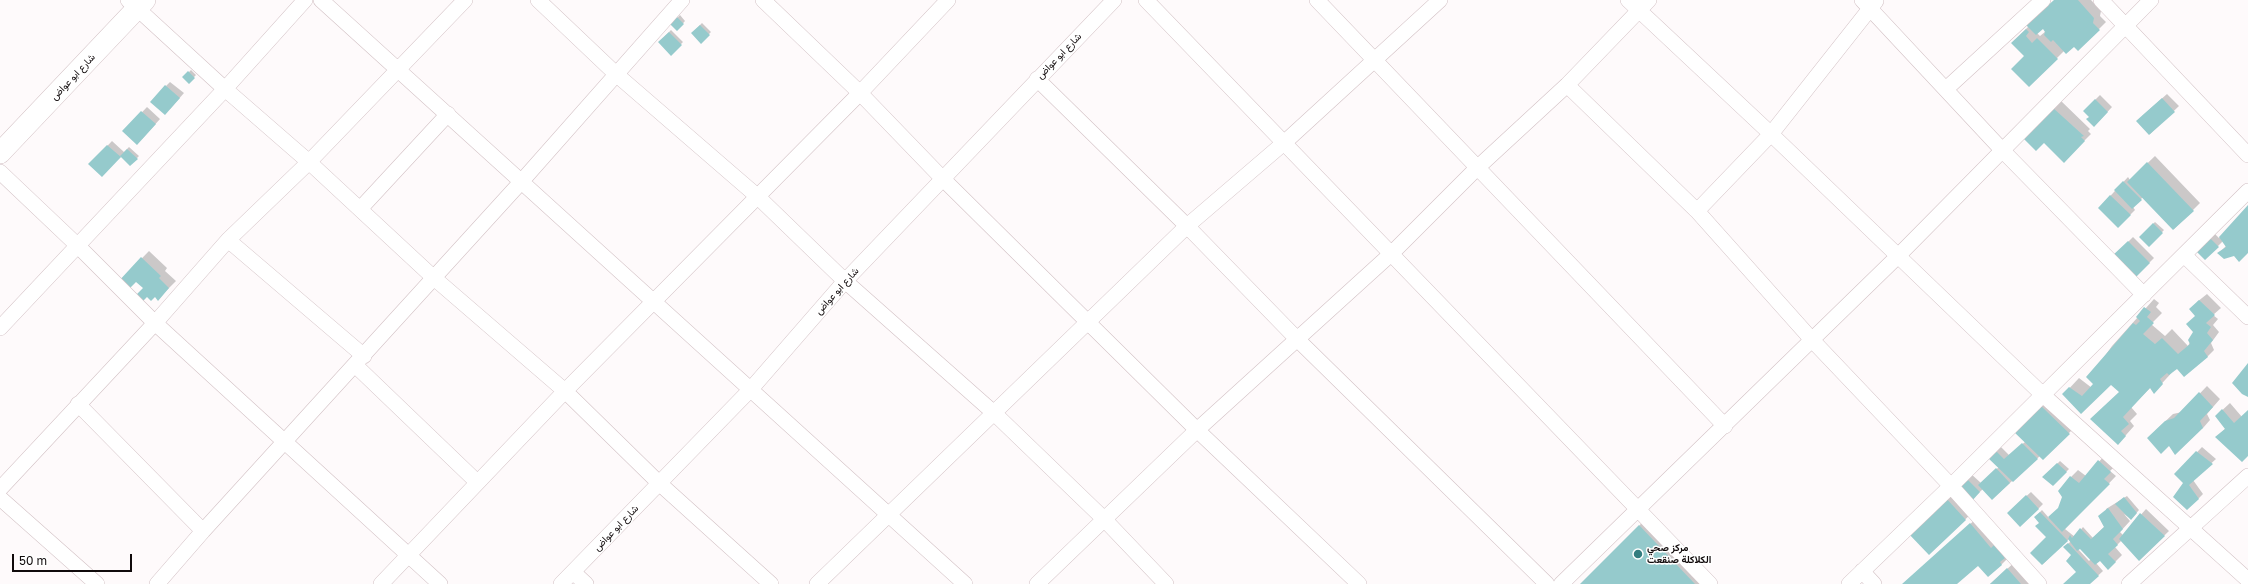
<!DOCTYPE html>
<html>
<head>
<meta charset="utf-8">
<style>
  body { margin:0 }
  #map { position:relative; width:2248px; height:584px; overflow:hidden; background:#fefafb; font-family:"Golos Text",sans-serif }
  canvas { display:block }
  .scale { position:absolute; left:12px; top:554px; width:120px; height:18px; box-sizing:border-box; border:2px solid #100a0b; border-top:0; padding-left:5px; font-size:12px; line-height:14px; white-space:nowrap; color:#100a0b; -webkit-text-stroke:3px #fff; paint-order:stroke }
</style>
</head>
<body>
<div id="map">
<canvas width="2248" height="584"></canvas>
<div class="scale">50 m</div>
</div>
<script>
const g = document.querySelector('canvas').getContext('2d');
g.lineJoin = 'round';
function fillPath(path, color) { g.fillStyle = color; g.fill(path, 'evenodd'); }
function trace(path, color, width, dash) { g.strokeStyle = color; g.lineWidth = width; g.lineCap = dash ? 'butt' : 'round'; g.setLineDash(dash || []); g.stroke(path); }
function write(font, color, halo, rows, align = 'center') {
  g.font = font + ' "Golos Text",Vazirmatn,sans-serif'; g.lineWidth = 3; g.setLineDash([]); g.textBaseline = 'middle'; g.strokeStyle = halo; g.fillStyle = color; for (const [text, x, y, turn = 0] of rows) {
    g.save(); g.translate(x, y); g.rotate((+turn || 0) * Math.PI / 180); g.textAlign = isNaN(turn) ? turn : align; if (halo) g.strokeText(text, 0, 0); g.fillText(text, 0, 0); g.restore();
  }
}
fillPath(new Path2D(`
  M2055 0H2091L2101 11 2100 16 2106 22 2078 50 2074 45 2064 51 2029 86 2025 56 2012 43ZM2043 27 2046 31 2040 36 2037 33Z
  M680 15 685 21 677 30 671 24Z
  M702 23 711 32 701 42 692 33Z
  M671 30 683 42 671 54 659 42Z
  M191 70 196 75 189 82 184 77Z
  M170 82 184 93 170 109 166 86Z
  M2167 94 2179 106 2150 134 2142 116Z
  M2100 95 2112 107 2099 121 2084 111Z
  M2060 100 2090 129 2088 131 2091 134 2064 161 2044 142 2024 138Z
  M147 107 160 119 142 139 124 131Z
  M112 141 124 152 129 147 139 156 130 165 121 156 102 176 90 164Z
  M2155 156 2200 203 2174 229 2143 197 2133 207 2135 210 2118 227 2099 208 2128 177 2130 180Z
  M2248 206V252L2234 255 2219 253 2226 246 2223 241 2218 246 2195 249 2213 232 2219 238Z
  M2155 222 2164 230 2149 246 2140 237Z
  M2133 237 2154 258 2134 278 2114 256Z
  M149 251 167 268 165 271 176 281 158 299 137 281 118 283Z
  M2207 294 2221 308 2213 315 2218 319 2213 325 2219 332 2211 343 2214 350 2207 357 2177 367 2154 392 2151 387 2131 407 2137 414 2130 421 2134 426 2118 444 2120 391 2111 383 2081 413 2064 394 2079 378 2092 388 2095 384 2097 367 2112 346 2154 299 2159 303 2156 307 2162 313 2151 324 2165 336 2172 329 2188 346 2195 332 2197 302Z
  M2207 386 2220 399 2207 414 2210 420 2203 428 2170 444 2155 431 2173 414 2182 412Z
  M2048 398 2076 426 2043 459 2040 456 1992 499 1983 489 1971 500 1957 486 1970 473 1981 483 1999 467 1989 457 2000 446 2009 455 2025 442 2014 431Z
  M2230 403 2242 417 2248 411V455L2216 437 2226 428 2216 416Z
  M2202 447 2216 459 2193 480 2203 494 2198 499 2176 474Z
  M2106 454 2117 464 2110 471 2116 476 2065 529 2075 537 2083 527 2093 538 2105 526 2106 509 2127 496 2139 510 2131 519 2124 514 2130 521 2120 532 2123 535 2146 509 2169 531 2139 560 2122 540 2115 547 2122 555 2108 569 2100 560 2096 563 2103 571 2089 584H2064L2077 572 2073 556 2065 547 2071 541 2069 539 2043 564 2053 532 2035 517 2042 510 2049 518 2059 508 2071 477 2078 470 2086 476ZM2087 543 2091 559 2089 561 2078 549Z
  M2060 461 2069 469 2053 485 2044 477Z
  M1952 490 1973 512 1929 554 1908 532Z
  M2031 492 2043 504 2038 509 2013 508Z
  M1648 516 1713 584H1581L1639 526Z
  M1978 517 2009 557 2002 564 1988 576 1978 565 1955 584H1904Z
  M2015 562 2029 584H1990Z`), '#0003');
fillPath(new Path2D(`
  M2054 0H2078L2094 18 2093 23 2100 30 2078 51 2074 47 2066 54 2053 40 2051 42 2044 35 2045 32 2043 29 2036 35 2026 25Z
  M677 17 684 24 677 31 670 24Z
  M700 25 710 35 701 44 691 33Z
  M2026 29 2029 32 2026 36 2032 43 2037 38 2058 59 2029 87 2011 69 2024 56 2011 43Z
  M669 32 682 45 671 56 658 42Z
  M188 71 195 78 189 84 182 77Z
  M165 85 180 98 165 115 150 102Z
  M2162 98 2175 112 2149 135 2136 121Z
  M2095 99 2108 112 2094 127 2086 119 2089 117 2083 111Z
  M2052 107 2084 136 2081 137 2085 141 2064 163 2044 143 2036 151 2023 138Z
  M141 111 156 124 137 145 122 131Z
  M107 145 121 157 102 177 88 164Z
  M127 149 138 159 130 166 120 156Z
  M2147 162 2194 211 2173 230 2127 182Z
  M2123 181 2142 200 2132 209 2114 190Z
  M2110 195 2131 215 2118 228 2098 208Z
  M2248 205V253L2239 262 2234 256 2224 259 2217 253 2226 247 2219 237Z
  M2153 223 2163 233 2149 247 2139 237Z
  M2208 236 2219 247 2205 260 2194 249Z
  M2128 241 2150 263 2134 279 2112 256Z
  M141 257 161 276 159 278 169 288 158 301 155 297 151 301 147 297 141 303 134 297 143 288 136 282 126 292 117 283Z
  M2199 300 2215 315 2206 323 2211 327 2207 333 2213 340 2204 351 2208 357 2184 377 2177 369 2169 375 2167 373 2160 379 2163 384 2154 394 2150 388 2123 417 2129 424 2121 431 2126 436 2118 445 2090 419 2119 392 2111 385 2081 414 2062 394 2069 387 2082 396 2093 384 2086 377 2133 323 2136 325 2140 321 2136 317 2144 307 2151 312 2147 317 2154 323 2143 334 2155 344 2162 338 2178 354 2190 344 2188 340 2193 332 2186 324 2195 316 2189 309Z
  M2248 363V397L2242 394 2232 383Z
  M2199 392 2213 407 2200 421 2203 428 2175 455 2169 446 2161 454 2147 438 2165 421 2174 418Z
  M2040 405 2070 434 2043 460 2013 431Z
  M2222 409 2234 423 2248 410V456L2242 462 2215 437 2225 429 2215 416Z
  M2022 443 2038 459 2013 482 1987 457 1995 450 2004 459Z
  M2196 451 2213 464 2189 485 2199 499 2187 510 2173 497 2183 483 2174 474Z
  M2098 460 2111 472 2104 479 2110 484 2062 532 2048 517 2058 508 2062 497 2058 491 2070 476 2079 483Z
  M2057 463 2067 472 2053 486 2042 477Z
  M1996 468 2010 483 1992 500 1978 485Z
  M1965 477 1980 492 1971 502 1956 486Z
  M2026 495 2039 509 2020 527 2007 513Z
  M1945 497 1966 520 1929 555 1907 532Z
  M2124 497 2137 513 2131 520 2115 504Z
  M2108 508 2123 529 2113 539 2118 545 2108 554 2116 562 2108 570 2100 561 2095 565 2080 549 2077 551 2068 539 2070 535 2072 538 2080 528 2091 539 2104 527 2098 516Z
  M2040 512 2068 541 2042 565 2030 553 2046 537 2035 526 2039 523 2034 517Z
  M2140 513 2165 536 2139 561 2119 539Z
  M1970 523 1991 548 1994 545 2005 558 2000 562 2002 565 1988 577 1978 566 1957 584H1902Z
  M1639 525 1695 584H1580Z
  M2068 543 2099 576 2090 584H2063L2076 572 2066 561 2071 555 2063 547Z
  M2007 568 2021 584H1990Z`), '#95cacc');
const street = new Path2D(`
  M128 0 225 89 309 162 434 278 565 391 659 483 771 584
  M321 0 965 584
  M538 0 617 75 757 196 845 281 994 413 1104 519 1166 584
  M763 0 860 93 943 179 1197 430 1359 584
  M1146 0 1710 584
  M1317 0 1725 426
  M1628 0 1771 134 2043 395 2248 580
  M1862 0 2003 151 2144 295
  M2101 0 2248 155
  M1037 79 1187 226 1298 340 1547 584
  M1567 85 1697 211 1813 341 1951 486 2039 584
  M1946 89 2043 0
  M0 172 77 245 155 323 440 584
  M360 209 448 114
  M1697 211 1771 134 1876 1
  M228 240 364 356
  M2184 255 2248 317
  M0 328 225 89 305 0
  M355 365 477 482
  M78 404 203 531
  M0 489 155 323 228 240 309 162 465 0
  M0 498 97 584
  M1862 571 1874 584
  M573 572 586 584
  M157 584 203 531 521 182 682 0
  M381 584 565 391 860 93 948 0
  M561 584 751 389 845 281 1114 0
  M817 584 1187 226 1285 142 1440 0
  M1037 584 1197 430 1392 253 1476 169 1567 85 1649 0
  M1561 584 1898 256 2151 0
  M1849 584 1951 486 2248 191
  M2129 584 2248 476`);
const secondary = new Path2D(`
  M0 153 145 0`);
trace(street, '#d2c0c4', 16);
trace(secondary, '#d2c0c4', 22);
trace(street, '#fff', 15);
trace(secondary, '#fff', 21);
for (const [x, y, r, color] of [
  [1638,554,5,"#347d7f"]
]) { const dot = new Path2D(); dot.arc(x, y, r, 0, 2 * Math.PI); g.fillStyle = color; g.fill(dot); trace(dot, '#fff', 1.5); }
write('10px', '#100a0b', '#fff', [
  ["شارع ابو عواض",1059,56,-46],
  ["شارع ابو عواض",73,77,-47],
  ["شارع ابو عواض",837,291,-48],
  ["شارع ابو عواض",616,528,-46]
]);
write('bold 10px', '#100a0b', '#fff', [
  ["مركز صحي",1647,548],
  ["الكلاكلة صنقعت",1647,560]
], 'left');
</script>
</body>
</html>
